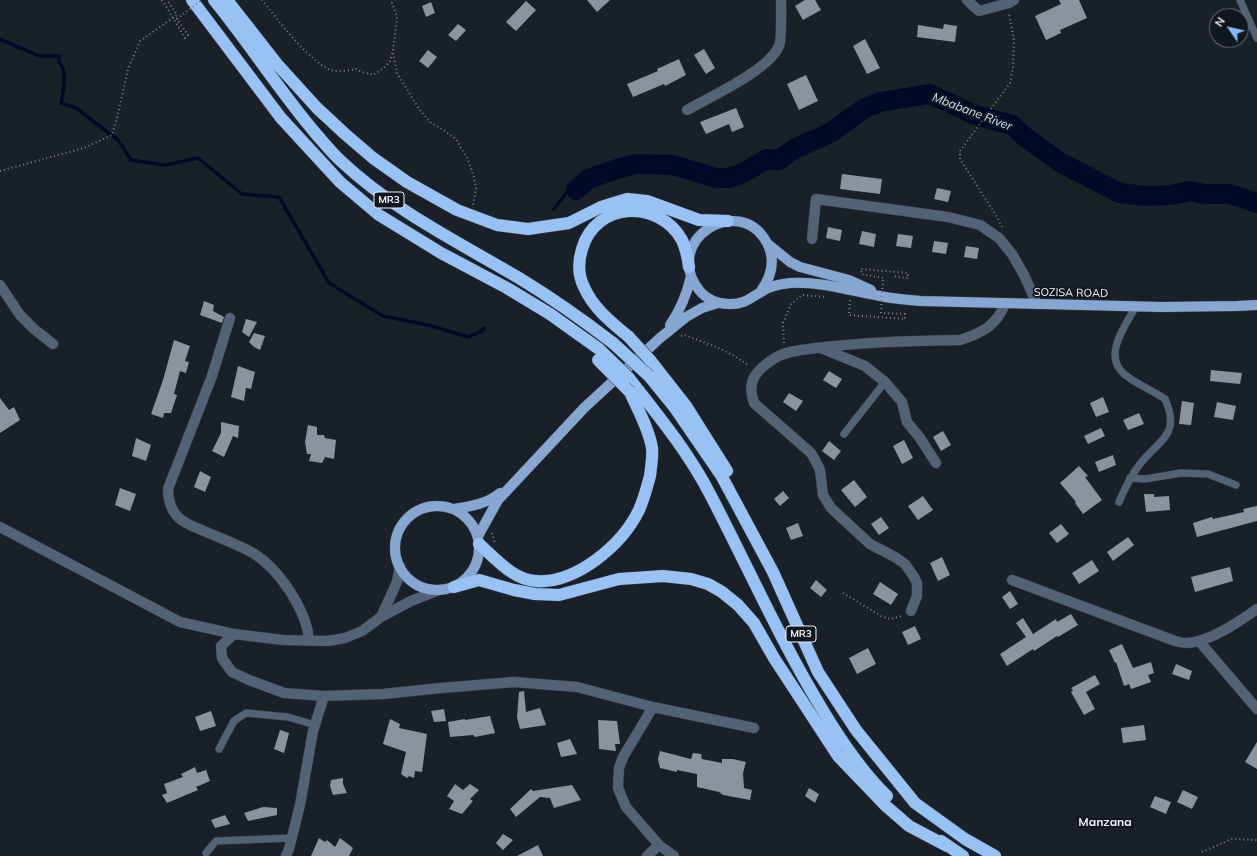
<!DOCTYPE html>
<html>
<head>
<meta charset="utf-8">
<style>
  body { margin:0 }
  #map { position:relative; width:1257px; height:856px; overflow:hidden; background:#1a2028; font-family:Mulish,sans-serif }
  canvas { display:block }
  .north { position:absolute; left:1209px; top:8px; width:40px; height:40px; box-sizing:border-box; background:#11171e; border:1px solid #6a6f76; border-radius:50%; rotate:304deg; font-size:11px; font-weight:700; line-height:16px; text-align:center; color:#eff3f9 }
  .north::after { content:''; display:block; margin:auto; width:14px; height:18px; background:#86bbfb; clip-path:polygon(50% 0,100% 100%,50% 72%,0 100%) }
</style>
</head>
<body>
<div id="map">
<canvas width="1257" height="856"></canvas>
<div class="north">N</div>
</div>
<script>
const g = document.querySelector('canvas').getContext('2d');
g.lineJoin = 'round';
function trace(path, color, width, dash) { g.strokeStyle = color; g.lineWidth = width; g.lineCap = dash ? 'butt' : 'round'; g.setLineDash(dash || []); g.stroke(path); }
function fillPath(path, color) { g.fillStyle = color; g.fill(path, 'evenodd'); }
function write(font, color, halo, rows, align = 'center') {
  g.font = font + ' Mulish,sans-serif'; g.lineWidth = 4; g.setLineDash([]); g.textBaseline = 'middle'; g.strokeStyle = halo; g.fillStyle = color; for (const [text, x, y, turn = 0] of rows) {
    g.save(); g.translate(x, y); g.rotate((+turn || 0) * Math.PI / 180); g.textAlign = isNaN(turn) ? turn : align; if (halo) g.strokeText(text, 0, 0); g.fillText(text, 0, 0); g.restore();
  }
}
trace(new Path2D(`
  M0 39 39 56H59V62C68 70 63 92 61 103L76 108 118 140 131 160 165 165 198 158 242 194 279 197 329 283 383 316 428 325 468 337 482 331 484 328
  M554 209 567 192 576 190`), '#000a27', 3.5);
trace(new Path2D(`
  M576 190 588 179 617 169 636 164 673 165 716 178H729L743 173 767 159 779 160 794 149 830 133 865 108 880 102 930 94 975 115 1012 125 1025 137 1061 163 1120 193 1145 196 1171 195 1190 191 1205 194H1230L1257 203`), '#000a27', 20);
fillPath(new Path2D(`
  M587 0H610L597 12Z
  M805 0H815L821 10 803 20 795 6Z
  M1059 0H1079L1087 18 1060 30 1061 33 1046 40 1035 16 1061 4Z
  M526 1 536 10 516 31 506 22Z
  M431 2 435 13 426 17 422 6Z
  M458 24 466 30 456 41 448 35Z
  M944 24 957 26 955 42 917 37 918 25 943 29Z
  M865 39 880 68 867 74 853 46Z
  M704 49 715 68 706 74 694 55Z
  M428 50 437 57 428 68 419 61Z
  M679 59 686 75 665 86 664 84 633 97 627 84 658 71 657 69Z
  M806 75 818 101 799 110 787 84Z
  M736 108 744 127 732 132 729 124 706 134 700 122Z
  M842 174 882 179 880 194 840 189Z
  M937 188 951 191 948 202 934 199Z
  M828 227 842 230 840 241 826 238Z
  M862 231 876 234 874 247 859 244Z
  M898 234 913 236 911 248 896 246Z
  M934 241 948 243 946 254 932 252Z
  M966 246 979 248 977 259 964 257Z
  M204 301 214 305 213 311 224 317 222 323 200 315Z
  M246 319 257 322 249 337 242 332Z
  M254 333 265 336 260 350 254 347 249 342Z
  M174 340 190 346 185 361 189 362 186 373 180 371 174 394 177 395 171 413H164L163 418 151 414 163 380Z
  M238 366 255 372 251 389 246 388 244 401 231 397Z
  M1211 370 1242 373 1240 384 1210 381Z
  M829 371 842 379 836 388 823 380Z
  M789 393 803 401 796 411 783 402Z
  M1103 397 1109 412 1096 417 1090 403Z
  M0 398 9 410 14 407 20 420 0 433Z
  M1182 401 1194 403 1191 425 1179 424Z
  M1217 402 1236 406 1233 420 1214 417Z
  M1139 413 1144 424 1128 430 1123 420Z
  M221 422 239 426 238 438 233 436 224 457 212 451 221 433Z
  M308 425 317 427V435H324L325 438 336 440 334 459 325 457 322 463 309 461 311 454H307L305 442Z
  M1101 428 1105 436 1088 444 1084 436Z
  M943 431 951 445 941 451 933 437Z
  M136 438 151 445 146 461 132 456Z
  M904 440 913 458 902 464 893 446Z
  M829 441 841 451 834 460 822 451Z
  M1113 455 1116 465 1099 472 1095 462Z
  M1079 466 1088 476 1085 477 1102 500 1083 514 1075 503 1076 502 1060 483Z
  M200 471 211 477 205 492 194 487Z
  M854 480 867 497 855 507 841 490Z
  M120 488 136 494 130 511 115 505Z
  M783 491 789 498 780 506 774 499Z
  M1144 494H1154V497L1169 496 1170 510 1146 512Z
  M923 496 933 510 918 520 908 506Z
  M1257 506V521L1197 537 1193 523 1212 517 1213 519 1244 512 1243 509Z
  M881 517 889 528 879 535 871 524Z
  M798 523 803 536 791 540 786 528Z
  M1061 524 1069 534 1057 543 1049 533Z
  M1128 537 1134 545 1113 561 1107 552Z
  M942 557 950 575 938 581 930 563Z
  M1092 560 1099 571 1079 584 1072 573Z
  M1230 567 1233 581 1195 592 1191 577Z
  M816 580 827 590 821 597 810 588Z
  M880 582 898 594 891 605 873 594Z
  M1010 591 1018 604 1010 609 1002 597Z
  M1071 614 1078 625 1058 637 1057 636 1034 651 1033 649 1007 666 1000 654 1026 637 1016 623 1023 618 1033 634 1056 619 1057 622Z
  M915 626 921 639 908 645 902 632Z
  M1122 644 1133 668 1151 662 1154 673 1148 675 1151 682 1131 689 1129 684 1124 686 1116 662 1115 663 1109 650Z
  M868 648 876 664 857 674 849 658Z
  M1176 664 1192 671 1189 680 1172 674Z
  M1095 675 1100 684 1086 692 1095 709 1084 715 1071 692 1073 690 1071 688Z
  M524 691 526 712 540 708 546 725 520 729 517 717 519 692Z
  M444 709 446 721 434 722 431 711Z
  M211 711 216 726 200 731 195 717Z
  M490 716 495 733 475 737 473 735 450 737 448 722 465 719V720Z
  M390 719 400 724 399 728 427 734 422 772 415 771 414 778 409 776 407 778 401 774 406 752 383 744Z
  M598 720 617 721 620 744H615L616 751 599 749Z
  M1144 725 1146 740 1123 743 1121 728Z
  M280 730 289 733 284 753 274 749Z
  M570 739 577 754 561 757 557 743Z
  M1257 742V769L1245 762Z
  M660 751 691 759 693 753 701 754 702 759 722 763V759H733L746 762 743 773 744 788 752 790 750 800 723 795 719 792 697 787V774L677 770V772L660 768 658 759Z
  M195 767 197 773 206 770 210 781 196 787 198 790 167 803 162 795 167 793 164 784 183 777 181 774Z
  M343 778V784L347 793 333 795 330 786 331 780Z
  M455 784 463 790 470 784 479 790 470 799 473 801 462 814 449 809 454 801 447 796Z
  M572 785 581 800 554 808 550 798 540 797 516 817 510 809 531 789 533 791Z
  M809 788 819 794 815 803 805 796Z
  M1183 790 1198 797 1192 809 1177 802Z
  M1155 796 1171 802 1166 814 1150 807Z
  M263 807 277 808V815L248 821 244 813Z
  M225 815 230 824 215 828 211 820Z
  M503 834 513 840 503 850 496 843Z
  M319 838 325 842 327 840 335 847 340 838 353 848 349 856H311Z
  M538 845 543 856H517Z`), '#8b949e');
const lane = new Path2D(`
  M1240 0 1257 38
  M844 434 885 382
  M1130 478 1145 479 1181 473 1208 474 1236 485
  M1119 502C1125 488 1131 475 1140 464 1160 439 1181 435 1165 399 1152 390 1136 384 1124 374 1102 355 1126 325 1136 306
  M219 749 234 721 246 713 288 717 315 725
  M206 853 216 841 292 838`);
const street = new Path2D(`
  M967 0 979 11 1009 3 1014 0
  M687 110C710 97 769 70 779 46 782 39 781 9 781 0
  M812 239 816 199 948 217 980 225 999 238 1012 254 1024 275 1037 304
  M0 285 20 315 34 329 53 344
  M230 318 212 376 168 489C168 500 170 509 178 517 185 524 194 527 202 530 219 538 237 544 253 553 279 569 307 610 309 641
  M821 348 865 366 885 382 902 402 907 422 920 438 936 463
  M0 527 180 622 234 634 283 640 328 641 345 638 362 631 381 617 411 601 439 590
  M1012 580 1175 641C1179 642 1183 643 1187 643 1210 642 1238 622 1257 609
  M911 611 917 596V583L914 577 905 564 895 557 870 544 831 508 823 495 820 470 815 460 811 453 754 403C746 381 756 370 775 358 786 351 803 350 816 348 864 342 912 341 960 340 982 333 996 326 1005 304
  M381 617 397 582 400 566
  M234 634 221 646 222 658 232 672 249 680 284 693 324 696 383 694 441 688 514 682 577 687 653 707 754 728
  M1199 641 1257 709
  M653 707 623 757 619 768 618 788 626 807 659 845 674 856
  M286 856 289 849 300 805 313 731 324 696
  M647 856 659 845`);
const primary = new Path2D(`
  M768 244 790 262 800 267 849 280 871 290
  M761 291C771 277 776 260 767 243 739 191 661 241 699 290 706 299 719 305 731 304 745 304 750 298 761 292 769 286 780 284 790 283 822 281 854 292 885 297 897 299 909 300 921 301L1162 307 1237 306 1257 305
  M670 325C681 309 687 294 691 276
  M395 548a42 42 0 1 1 84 0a42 42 0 1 1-84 0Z
  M454 509C471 506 487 504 500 493
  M478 536 498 500 584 408 660 338 686 317 702 308 718 303`);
const highway = new Path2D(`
  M192 0 281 118 340 182 379 215 441 253 507 288 550 314 599 349
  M214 0C250 44 280 92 317 135 325 144 333 154 342 162 393 210 458 242 519 278 552 298 583 320 613 343
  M227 0 277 64 317 108 345 134 373 158 407 182 457 210 497 225 528 229 569 223 601 207 627 199 647 201 699 220 728 221
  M629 337C612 323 593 308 584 287 578 275 578 262 582 249 596 201 659 199 682 240 686 249 688 258 689 267
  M650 360 686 406 727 471
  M649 376 675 408 721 475 773 572 818 672 856 730 915 803 965 839 995 856
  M628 377C658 415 689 453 711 496 748 567 780 640 822 709 840 739 861 771 887 796
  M479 544C495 558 513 580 536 581 576 584 622 545 639 510 644 499 647 487 650 476 651 467 653 457 652 448 649 429 638 410 630 392
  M454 587 479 580 514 590 535 594 559 595 619 579 663 576 691 579 708 584 722 592 738 605 754 623 774 658 838 756 886 806 909 826 947 846
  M941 841 963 856`);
trace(lane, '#383e45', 8);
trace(street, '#383e45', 11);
trace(primary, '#383e45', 11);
trace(highway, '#383e45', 13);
trace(new Path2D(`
  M262 0C276 17 313 68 335 71 341 72 350 70 356 69L362 72 373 75 384 68 390 61 393 50 397 17 392 3 395 0
  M393 53 397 73 419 109 431 123 442 129 456 139 468 160 474 177 476 188 473 205
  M0 171 84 148 112 135 117 118 128 69 140 41 177 15 167 0
  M1002 227 997 217 960 159V151L1010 83 1013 68 1014 40 1009 14
  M883 278 861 274V269L908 273V278L892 276
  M850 300 849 315 905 319V314L881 313
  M681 336 684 335C707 343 730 351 749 366
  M784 343 783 323 791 304 802 295 827 297
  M492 533 495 543
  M843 593 881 616 890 619 902 616
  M1202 852 1232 839 1257 840`), '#7e838a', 2, [1, 3]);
trace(lane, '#536377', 7);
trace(street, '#536377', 10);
trace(primary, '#85a7d1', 10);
trace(highway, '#99c2f4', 12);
const highwayBridge = new Path2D(`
  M629 337 650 360
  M613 343 649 376
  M599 349 628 377
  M598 360 630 392`);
trace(highwayBridge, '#383e45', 13, []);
trace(new Path2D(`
  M162 0 185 38 188 35 177 19 202 0
  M881 313 883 278`), '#7e838a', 2, [1, 3]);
trace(highwayBridge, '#99c2f4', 12);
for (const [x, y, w] of [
  [389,200,30],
  [801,634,30]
]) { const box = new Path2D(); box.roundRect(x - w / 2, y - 8, w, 16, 3); g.fillStyle = '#11171e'; g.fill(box); trace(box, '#eff3f9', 1); }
write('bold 10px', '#eff3f9', null, [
  ["MR3",389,200],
  ["MR3",801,634]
]);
write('11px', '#eff3f9', '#11171e', [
  ["SOZISA ROAD",1071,293,1]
]);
write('italic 12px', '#c9e0fc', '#11171e', [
  ["Mbabane River",972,112,21]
]);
write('bold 12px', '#eff3f9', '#11171e', [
  ["Manzana",1105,822]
]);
</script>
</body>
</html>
